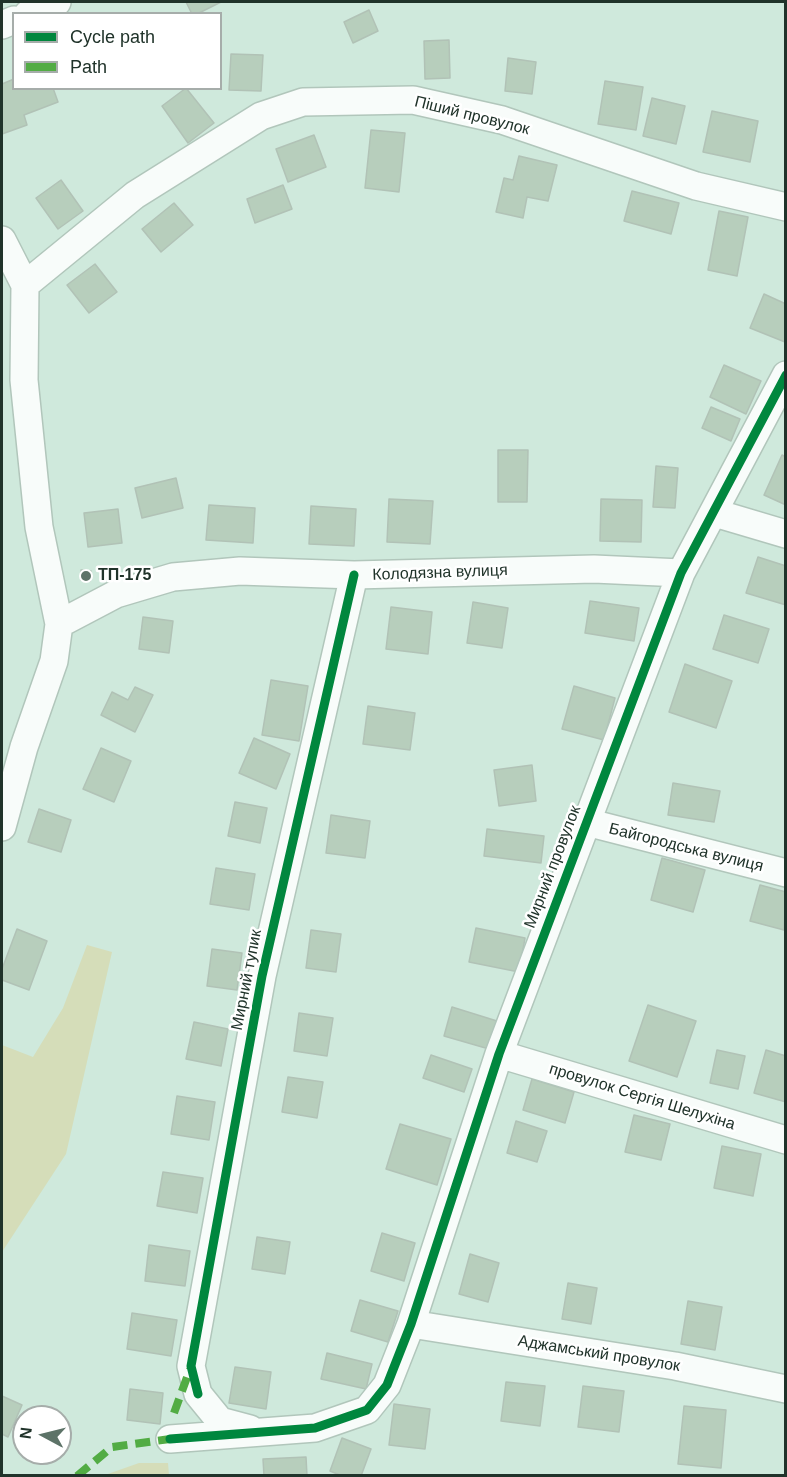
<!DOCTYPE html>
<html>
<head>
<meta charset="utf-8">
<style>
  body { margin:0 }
  #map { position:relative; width:787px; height:1477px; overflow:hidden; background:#cfe9dc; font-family:Helvetica,sans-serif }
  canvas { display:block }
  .frame { position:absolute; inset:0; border:3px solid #20332a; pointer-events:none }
  .legend { position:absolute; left:12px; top:12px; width:210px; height:78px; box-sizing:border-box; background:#fff; border:2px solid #a6adaa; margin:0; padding:8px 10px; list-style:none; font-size:18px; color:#20332a }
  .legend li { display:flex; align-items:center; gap:12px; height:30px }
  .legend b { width:30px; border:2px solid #a6adaa }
  .north { position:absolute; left:12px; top:1405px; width:60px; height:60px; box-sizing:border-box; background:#fff; border:2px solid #a6adaa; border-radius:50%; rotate:277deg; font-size:16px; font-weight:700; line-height:24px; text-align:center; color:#20332a }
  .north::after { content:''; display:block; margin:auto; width:21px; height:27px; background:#5d7368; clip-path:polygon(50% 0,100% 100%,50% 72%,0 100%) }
</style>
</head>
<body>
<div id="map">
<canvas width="787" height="1477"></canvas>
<div class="frame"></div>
<ul class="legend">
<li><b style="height:8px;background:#00873e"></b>Cycle path</li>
<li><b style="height:8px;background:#52ac44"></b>Path</li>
</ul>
<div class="north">N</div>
</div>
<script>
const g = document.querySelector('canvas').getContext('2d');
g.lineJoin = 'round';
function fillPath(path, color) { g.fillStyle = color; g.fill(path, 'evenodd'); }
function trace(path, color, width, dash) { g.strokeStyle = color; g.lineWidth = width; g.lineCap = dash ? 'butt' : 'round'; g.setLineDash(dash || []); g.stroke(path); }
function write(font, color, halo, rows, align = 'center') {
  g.font = font + ' Helvetica,sans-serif'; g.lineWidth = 5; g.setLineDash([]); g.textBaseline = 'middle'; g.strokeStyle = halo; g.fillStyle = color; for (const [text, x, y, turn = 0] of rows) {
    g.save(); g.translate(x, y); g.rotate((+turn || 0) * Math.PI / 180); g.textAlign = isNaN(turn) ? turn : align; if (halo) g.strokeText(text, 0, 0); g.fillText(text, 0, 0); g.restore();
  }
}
fillPath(new Path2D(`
  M87 945 112 952 66 1154 2 1252V1045L33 1057 63 1008Z
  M139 1463H168L169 1475H105Z`), '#d5ddb9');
const building = new Path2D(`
  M186 2H221L197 14H192Z
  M369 10 378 31 353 43 344 22Z
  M449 40 450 78 425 79 424 41Z
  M231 54 263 55 261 91 229 90Z
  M508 58 536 62 532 94 505 91Z
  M14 79V88H53L58 102 24 115 27 125 2 134V84Z
  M605 81 643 87 636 130 598 124Z
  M186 88 214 123 188 143 162 106Z
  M652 98 685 106 676 144 643 136Z
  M712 111 758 121 750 162 703 152Z
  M371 130 405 133 399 192 365 188Z
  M314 135 326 167 288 182 276 149Z
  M519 156 557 165 548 201 527 197 523 218 496 212 504 178 513 180Z
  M61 180 83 211 58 229 36 198Z
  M283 185 292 209 255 223 247 199Z
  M632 191 679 203 671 234 624 221Z
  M174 203 193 225 161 252 142 229Z
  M719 211 748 217 737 276 708 270Z
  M95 264 117 292 89 313 67 285Z
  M764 294 786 304 785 342 750 328Z
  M724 365 761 381 746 414 710 397Z
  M711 407 740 419 731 441 702 428Z
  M498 450H528L527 502H498Z
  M782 455 786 457V505L764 495Z
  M656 466 678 468 675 508 653 507Z
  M176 478 183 508 142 518 135 488Z
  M389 499 433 501 430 544 387 542Z
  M601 499 642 500 641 542 600 541Z
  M209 505 255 508 253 543 206 540Z
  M311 506 356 509 354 546 309 544Z
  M118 509 122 543 88 547 84 513Z
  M758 557 786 566V605L746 593Z
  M81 570 91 571 90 581 81 580Z
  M590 601 639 608 634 641 585 633Z
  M473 602 508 608 502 648 467 643Z
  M391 607 432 612 428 654 386 649Z
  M724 615 769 629 758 663 713 649Z
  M143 617 173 621 169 653 139 649Z
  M685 664 732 681 716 728 669 712Z
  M271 680 308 686 299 741 262 735Z
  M574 686 615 698 604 740 562 729Z
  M135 687 153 695 135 732 101 715 112 692 128 700Z
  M368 706 415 713 410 750 363 744Z
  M254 738 290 754 276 789 239 773Z
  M101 748 131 761 114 802 83 789Z
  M532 765 536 801 499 806 494 770Z
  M673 783 720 791 714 822 668 815Z
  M235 802 267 808 260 843 228 836Z
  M39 809 71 820 61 852 28 842Z
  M331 815 370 821 365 858 326 853Z
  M487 829 544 836 541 863 484 856Z
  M662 858 705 870 693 912 651 900Z
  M216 868 255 874 249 910 210 904Z
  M760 885 786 892 784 930 750 921Z
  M476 928 525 938 519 972 469 962Z
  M17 929 47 941 29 990 2 980V969Z
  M311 930 341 934 336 972 306 968Z
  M212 949 242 953 237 990 207 986Z
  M648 1005 696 1021 677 1077 629 1061Z
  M452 1007 497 1021 489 1049 444 1036Z
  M299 1013 333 1018 327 1056 294 1051Z
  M194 1022 228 1029 221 1066 186 1059Z
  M717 1050 745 1056 738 1089 710 1083Z
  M766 1050 786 1056V1102L754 1093Z
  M431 1055 472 1069 464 1092 423 1078Z
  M288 1077 323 1082 317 1118 282 1112Z
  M532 1079 574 1092 565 1123 523 1110Z
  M177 1096 215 1102 209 1140 171 1134Z
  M634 1115 670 1124 661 1160 625 1152Z
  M516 1121 547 1131 537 1162 507 1153Z
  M400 1124 451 1139 437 1185 386 1169Z
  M722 1146 761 1154 753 1196 714 1188Z
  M163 1172 203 1178 197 1213 157 1206Z
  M382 1233 415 1243 404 1281 371 1271Z
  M257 1237 290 1242 285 1274 252 1269Z
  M149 1245 190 1251 185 1286 145 1281Z
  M470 1254 499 1263 488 1302 459 1294Z
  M568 1283 597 1288 591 1324 562 1319Z
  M360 1300 398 1311 388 1342 351 1331Z
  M688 1301 722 1307 715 1350 681 1344Z
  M132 1313 177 1320 171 1356 127 1349Z
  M327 1353 372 1364 366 1389 321 1379Z
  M235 1367 271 1372 266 1409 229 1403Z
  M506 1382 545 1386 540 1426 501 1421Z
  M583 1386 624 1391 619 1432 578 1427Z
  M130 1389 163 1393 160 1424 127 1420Z
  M2 1396 22 1405 8 1437 2 1434Z
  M394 1404 430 1409 425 1449 389 1445Z
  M684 1406 726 1410 721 1468 678 1464Z
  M342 1438 371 1449 361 1476H342L330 1471Z
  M306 1457 307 1476H264L263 1459Z`);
fillPath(building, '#b7cebc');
trace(building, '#b1c2b6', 1.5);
const minor = new Path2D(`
  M28 14 57 2
  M2 25 14 20
  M2 240 25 285 24 380 39 527 59 624 54 661 24 747 2 827
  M25 285 135 195 261 116 303 102 413 100 502 120 696 186 786 207
  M715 513 786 534
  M59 624 116 594 173 577 240 571 354 575 594 569 681 573
  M586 822 786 873
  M499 1054 786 1140
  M411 1324 675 1366 786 1389
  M250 1429 220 1421 198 1394 191 1366 262 976 354 575
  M170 1439 315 1428 367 1410 387 1385 411 1324 499 1054 681 573 786 375`);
trace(minor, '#b1c6bb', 30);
trace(minor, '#f8fcfa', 27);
trace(new Path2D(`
  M174 1413 190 1369
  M77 1476 112 1447 170 1439`), '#52ac44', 8, [15, 8]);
trace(new Path2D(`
  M198 1394 191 1366 262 976 354 575
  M170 1439 315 1428 367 1410 387 1385 411 1324 499 1054 681 573 786 375`), '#00873e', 9);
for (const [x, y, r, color] of [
  [86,576,6,"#5d7368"]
]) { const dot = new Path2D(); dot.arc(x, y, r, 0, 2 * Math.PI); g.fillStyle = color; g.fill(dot); trace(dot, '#fff', 2); }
write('16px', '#20332a', '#fff', [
  ["Піший провулок",472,116,14],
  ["Колодязна вулиця",440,573,-2],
  ["Байгородська вулиця",686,848,14],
  ["Мирний провулок",553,867,-69],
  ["Мирний тупик",247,980,-79],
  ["провулок Сергія Шелухіна",642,1097,17],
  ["Аджамський провулок",599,1354,9]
]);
write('bold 16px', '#20332a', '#fff', [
  ["ТП-175",98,576]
], 'left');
</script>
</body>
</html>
